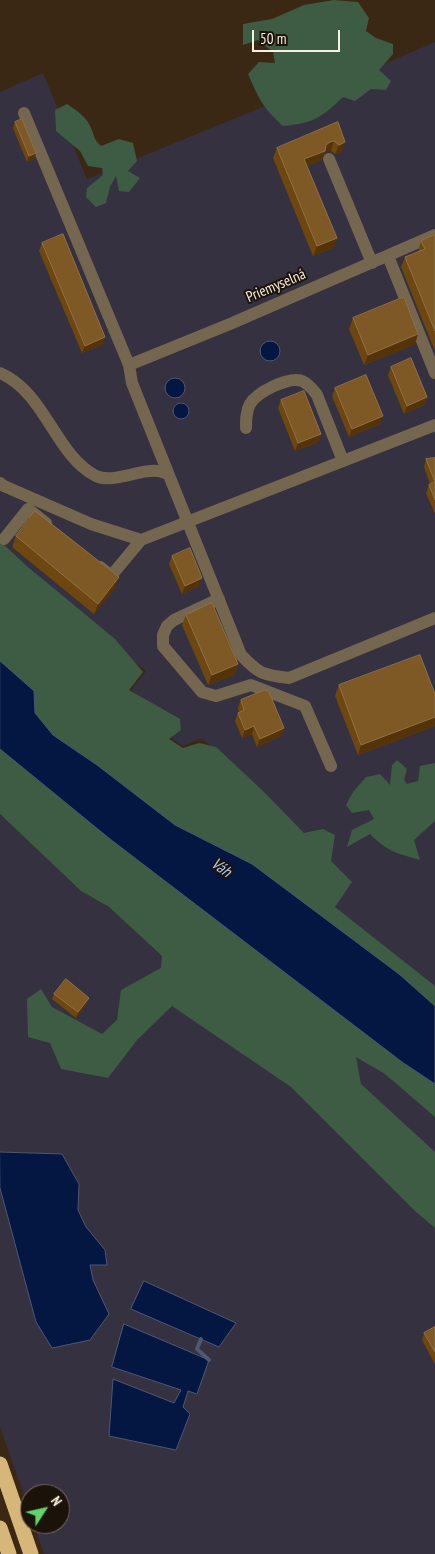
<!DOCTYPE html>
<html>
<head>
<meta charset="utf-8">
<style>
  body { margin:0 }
  #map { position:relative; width:435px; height:1554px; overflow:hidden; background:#3b2814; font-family:"PT Sans Narrow",sans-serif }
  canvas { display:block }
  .north { position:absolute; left:20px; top:1484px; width:50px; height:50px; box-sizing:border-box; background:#1b130a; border:1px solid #746b60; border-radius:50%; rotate:55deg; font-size:14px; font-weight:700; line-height:20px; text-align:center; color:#faeee2 }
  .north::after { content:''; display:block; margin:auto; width:18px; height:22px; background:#5fd56b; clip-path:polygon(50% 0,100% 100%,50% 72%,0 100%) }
  .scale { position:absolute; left:252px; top:30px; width:88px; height:22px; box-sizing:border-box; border:2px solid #faeee2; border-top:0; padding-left:6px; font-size:15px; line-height:18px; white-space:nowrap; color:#faeee2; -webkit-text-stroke:4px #1b130a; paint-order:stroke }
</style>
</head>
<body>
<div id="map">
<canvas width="435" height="1554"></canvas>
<div class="north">N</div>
<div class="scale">50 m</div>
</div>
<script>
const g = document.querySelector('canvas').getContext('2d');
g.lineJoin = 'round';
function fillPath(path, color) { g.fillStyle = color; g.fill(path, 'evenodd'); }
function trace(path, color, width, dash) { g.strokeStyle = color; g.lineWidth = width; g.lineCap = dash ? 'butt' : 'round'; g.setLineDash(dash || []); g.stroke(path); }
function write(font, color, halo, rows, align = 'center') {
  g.font = font + ' "PT Sans Narrow",sans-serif'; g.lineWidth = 4; g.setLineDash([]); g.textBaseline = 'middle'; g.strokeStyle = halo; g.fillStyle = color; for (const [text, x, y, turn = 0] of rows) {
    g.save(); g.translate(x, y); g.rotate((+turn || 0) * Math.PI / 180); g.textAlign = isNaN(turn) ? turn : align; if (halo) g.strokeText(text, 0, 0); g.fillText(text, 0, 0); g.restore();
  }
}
fillPath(new Path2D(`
  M435 42V1554H44L34 1524H60V1494H30V1512L0 1427V814L81 891 109 907 162 956 267 799 202 738 183 746 166 734 174 723 131 690 146 671 111 643 0 541V92L43 73 87 179 265 106 375 68Z`), '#363141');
fillPath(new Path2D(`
  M334 0 358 2 369 18 366 31 376 38 393 44V54L379 70 391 81 386 90 371 89 355 101 343 97C321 118 314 123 283 126 263 108 259 99 248 74L259 62 275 63 273 52 258 40 243 45V24L272 19 304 5Z
  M67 104C76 110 87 117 91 128 95 137 93 139 101 146L119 139 133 143 137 161 128 171 140 178 129 192 119 191 116 176 110 187 106 203 96 207 86 197 87 188 103 175 102 168 88 166 80 151 56 131 55 110Z
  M0 541 28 567 115 639 143 672 129 690 180 719 181 730 169 739 183 748 199 743 216 747 263 791 304 833 323 829 335 835 331 861 352 882 335 907 435 986V1006L399 974 252 864 175 825 97 765 53 735 35 713 34 691 0 661Z
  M0 749 110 839 402 1062 435 1084V1117L385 1074 356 1057 361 1084 435 1152V1228L415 1211 291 1087 172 1006 137 1040 108 1078 61 1069 50 1043 28 1037 27 999 41 989 52 1007 102 1034 117 1020 121 990 161 968 162 956 109 907 81 891 0 814Z
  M397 760 407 769 404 780 407 784 418 781 420 766 435 763V821L414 840 420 860C396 853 388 852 370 834L347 847 352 830 374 819 369 810 352 813 346 805 353 792 366 777 380 774 390 785 392 765Z`), '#3d5c43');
const water = new Path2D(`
  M260 351a10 10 0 1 1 20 0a10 10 0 1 1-20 0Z
  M165 388a10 10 0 1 1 20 0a10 10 0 1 1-20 0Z
  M173 411a8 8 0 1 1 16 0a8 8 0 1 1-16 0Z
  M0 661 34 691 35 713 53 735 97 765 175 825 252 864 399 974 435 1006V1084L402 1062 110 839 0 749Z
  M0 1152 62 1154 79 1184 78 1210 86 1227 105 1250 107 1265H90L93 1280 109 1314 90 1340 52 1348 36 1322 0 1188Z
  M144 1281 236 1323 219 1347 131 1309Z
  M124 1324 209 1360 197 1394 188 1391 183 1407 190 1414 176 1450 109 1436 113 1379 174 1403 181 1390 112 1367Z`);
fillPath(water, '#041642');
trace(water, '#4e5772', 1);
trace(new Path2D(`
  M201 1339 197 1349 209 1360`), '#4e5772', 4);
trace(new Path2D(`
  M24 113 129 365 132 383 241 655C259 674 263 675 289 678L435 618
  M329 159 372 263
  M388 256 435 373
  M129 365 230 324 435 235
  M0 373C46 393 55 455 96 476 113 484 139 469 157 471 161 471 165 473 168 474
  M246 428C246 420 246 411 250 404 257 392 289 376 302 381 309 384 313 390 317 395L343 461
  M0 483 4 486 91 524 141 540 435 425
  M4 539 28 509 46 523
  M100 567 111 576 141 540
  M219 599 174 620 167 626 163 635V646L202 692 216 696 251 685 305 706 331 766`), '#74664f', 12);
trace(new Path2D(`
  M0 1464 31 1554
  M0 1528 9 1554`), '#d7b679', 15);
fillPath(new Path2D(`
  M15 122 36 153 34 159 27 162 13 128Z
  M338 122 342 152 335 154 331 151H326L324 153 321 160 307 166 337 238 333 248 313 256 273 158 277 148Z
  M435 235V351L401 267 405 257 418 252 421 241Z
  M42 243 105 337 102 345 82 353 39 251Z
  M353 318 418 334 415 344 364 365 349 329Z
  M391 367 427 397 424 405 404 414 388 375Z
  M335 388 380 424 349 437 332 396Z
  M281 400 321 434 318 442 295 451 278 408Z
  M435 458V514L426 493 429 485 430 484 424 467 426 459Z
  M16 536 115 588 94 614 12 547Z
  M172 556 199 586 182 594 169 564Z
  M186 615 238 664 234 675 208 685 182 625Z
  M339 685 435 694V726L358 755 335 696Z
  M241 700 284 728 281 736 257 747 252 734 242 738 235 721 238 713 239 712 238 708Z
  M54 994 87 1003 76 1018 52 999Z
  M435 1327V1364L422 1340 424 1333Z`), '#6e4710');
fillPath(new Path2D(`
  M334 141 331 151H326L324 153 321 160 301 169 304 159 330 142Z
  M345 142 342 152 335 154 339 145Z
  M36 153 34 159 27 162 29 156Z
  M337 238 333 248 313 256 317 246Z
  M418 334 415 344 364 365 368 355Z
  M105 337 102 345 82 353 85 346Z
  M427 397 424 405 404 414 407 406Z
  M383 416 380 424 349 437 352 429Z
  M321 434 318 442 295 451 298 443Z
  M119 577 115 588 94 614 98 604Z
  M202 578 199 586 182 594 185 586Z
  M238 664 234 675 208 685 212 675Z
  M435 717V726L358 755 361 745Z
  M254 726 252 734 242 738 245 730Z
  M284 728 281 736 257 747 260 739Z
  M89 998 87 1003 76 1018 78 1012Z`), '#543308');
const building = new Path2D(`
  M22 119 36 153 29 156 15 122Z
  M338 122 345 142 339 145 334 141 330 142 326 145 325 151 304 159 337 238 317 246 277 148Z
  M63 234 105 337 85 346 42 243Z
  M435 235V331L405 257 425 249 421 241Z
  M404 297 418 334 368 355 353 318Z
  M411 358 427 397 407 406 391 367Z
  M366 375 383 416 352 429 335 388Z
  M304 391 321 434 298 443 281 400Z
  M435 458V482L426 459Z
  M435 482V500L429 485Z
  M35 511 119 577 98 604 16 536Z
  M190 548 202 578 185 586 172 556Z
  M212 603 238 664 212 675 186 615Z
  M420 655 435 694V717L361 745 339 685Z
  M265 690 269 692 284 728 260 739 254 726 245 730 238 713 244 710 241 700Z
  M66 979 89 998 78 1012 54 994Z
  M435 1327V1352L424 1333Z`);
fillPath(building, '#7e5926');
trace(building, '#917044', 1);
write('15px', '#faeee2', '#1b130a', [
  ["Priemyselná",276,286,-23]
]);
write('italic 16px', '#aec7f5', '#1b130a', [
  ["Váh",221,868,36]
]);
</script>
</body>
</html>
